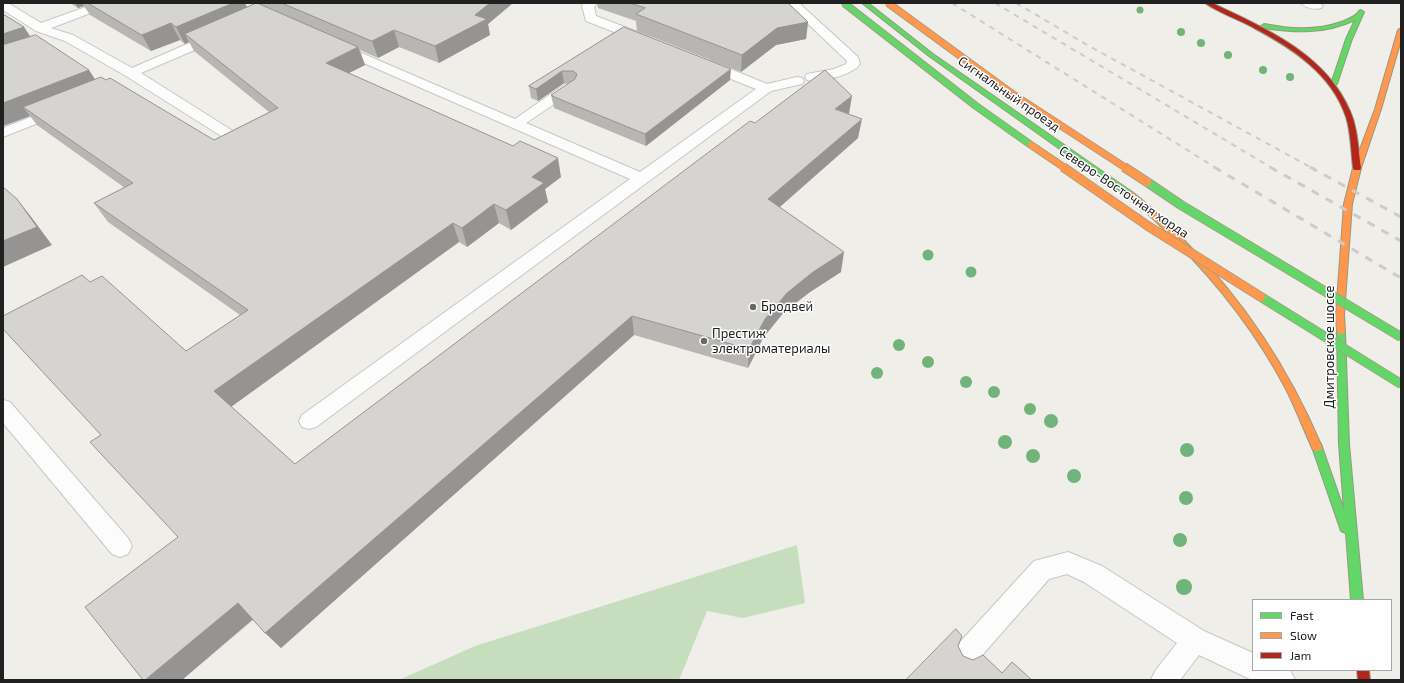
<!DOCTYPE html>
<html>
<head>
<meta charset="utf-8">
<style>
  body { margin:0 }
  #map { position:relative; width:1404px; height:683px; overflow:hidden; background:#efeee9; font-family:"Exo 2",sans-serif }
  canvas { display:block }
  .frame { position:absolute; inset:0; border:4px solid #202020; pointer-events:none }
  .legend { position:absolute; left:1252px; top:599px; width:140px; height:72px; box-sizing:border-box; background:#fff; border:1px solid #a6a6a6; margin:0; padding:5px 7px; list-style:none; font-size:12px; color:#202020 }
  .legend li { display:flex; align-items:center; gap:8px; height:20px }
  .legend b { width:20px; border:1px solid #a6a6a6 }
</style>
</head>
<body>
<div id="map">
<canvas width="1404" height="683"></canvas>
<div class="frame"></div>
<ul class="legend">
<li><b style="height:5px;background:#63d668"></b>Fast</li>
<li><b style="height:5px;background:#ff974d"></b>Slow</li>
<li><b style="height:5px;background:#b3261e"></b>Jam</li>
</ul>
</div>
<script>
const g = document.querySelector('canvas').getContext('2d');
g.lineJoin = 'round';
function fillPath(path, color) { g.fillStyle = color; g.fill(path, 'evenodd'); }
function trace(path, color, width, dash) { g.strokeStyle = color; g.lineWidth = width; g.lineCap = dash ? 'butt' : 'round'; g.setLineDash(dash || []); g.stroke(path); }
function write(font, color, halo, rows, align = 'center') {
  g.font = font + ' "Exo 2",sans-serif'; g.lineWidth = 3; g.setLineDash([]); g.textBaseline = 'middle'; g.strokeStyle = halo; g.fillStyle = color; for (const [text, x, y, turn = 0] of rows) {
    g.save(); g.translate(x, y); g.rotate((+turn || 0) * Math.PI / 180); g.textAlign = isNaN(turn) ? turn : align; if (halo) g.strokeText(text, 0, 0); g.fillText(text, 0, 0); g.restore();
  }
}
fillPath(new Path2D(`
  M797 545 805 603 743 618 707 611 679 680H399L475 646Z`), '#c6debe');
const lane = new Path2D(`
  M3 3H8L41 23 97 3H114L112 5 51 28 73 35 132 68 210 34H218L220 37 218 40 141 73 236 133 238 136 236 139 231 140 226 139 126 76 65 41 36 31 3 10Z
  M584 3H597L594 7 596 16 648 36 650 39 648 42H640L586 21 582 6Z
  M786 3H799L858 57 860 64C853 75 820 83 807 80L805 77 807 74 834 69 846 64 847 61Z
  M1301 3H1319L1323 6 1321 8C1315 10 1305 8 1301 3Z
  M338 43 515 119 565 84H575L577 87 575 90 526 123 640 172 756 89 701 67 700 64 701 61H711L767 84 797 77 802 78 804 81 802 84 771 91 316 427 309 429 302 427 299 421 302 415 630 179 334 50 332 47 334 44Z
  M56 107 61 108 63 111 61 114 3 137V128Z
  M3 400 10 402 128 538 132 546 128 554 120 557 112 554 3 423Z
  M1068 552 1102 566 1204 631 1253 653V670H1290L1295 680H1252L1199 655 1180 680H1151L1155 671 1177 643 1084 582 1067 574 1049 579 978 660 969 664 960 660 956 651 960 642 1034 561Z`);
const fast = new Path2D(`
  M862 3H868L933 54 1132 192V196H1126L929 56Z
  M1361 10 1364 12 1352 39 1337 84 1334 86 1331 84 1346 39 1355 20C1325 34 1296 33 1264 28L1261 26 1264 24C1290 29 1315 31 1341 22 1348 19 1356 17 1359 11Z
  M1341 329 1345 332 1349 444 1363 600H1351L1346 533 1341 531 1340 528 1312 447 1313 444 1317 443 1321 444 1344 510 1339 444 1337 332Z`);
const slow = new Path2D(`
  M1401 28V40L1381 109 1361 168 1352 204 1344 315 1345 332 1341 335 1337 332 1336 315 1344 204 1353 168 1375 109 1398 30Z
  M1126 192H1132C1151 206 1167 223 1183 239 1244 301 1288 367 1322 447L1321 450 1317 451 1313 450C1304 430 1296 409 1286 389 1257 334 1219 285 1175 241 1160 225 1144 209 1126 196Z`);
const jam = new Path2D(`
  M1205 3H1212C1265 28 1326 54 1350 111 1358 129 1358 149 1361 168L1360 170H1354L1353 168C1351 151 1351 133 1346 117 1332 74 1292 48 1254 28 1240 20 1217 12 1205 3Z
  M1357 670H1369L1370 680H1358Z`);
trace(lane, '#c7c7c5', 2);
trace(fast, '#959a80', 2);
trace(slow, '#959a80', 2);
trace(jam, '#959a80', 2);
fillPath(lane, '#fdfcfc');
fillPath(fast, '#63d668');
fillPath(slow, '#ff974d');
fillPath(jam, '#b3261e');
trace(new Path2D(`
  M952 3 1216 168
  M995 3 1272 168
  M1016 3 1089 46 1312 168`), '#cbcbca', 2, [5.5, 5.5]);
trace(new Path2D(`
  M1214 167 1401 278
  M1270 167 1401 241
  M1310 167 1401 217`), '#cbcbca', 3, [8, 8]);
const fastBridgeFar1 = new Path2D(`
  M844 3 976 106 1031 145`);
const fastBridge = new Path2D(`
  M1147 182 1181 205 1401 337
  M1261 297 1401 384`);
const slowBridgeFar1 = new Path2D(`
  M888 3 1011 93 1126 168
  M1031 145 1065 168`);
const slowBridge = new Path2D(`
  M1063 167 1148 226 1261 297
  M1124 167 1147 182`);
trace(fastBridgeFar1, '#a69f85', 8, []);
trace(fastBridge, '#a69f85', 10, []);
trace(slowBridgeFar1, '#a69f85', 8, []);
trace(slowBridge, '#a69f85', 10, []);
trace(fastBridgeFar1, '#63d668', 6);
trace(fastBridge, '#63d668', 8);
trace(slowBridgeFar1, '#ff974d', 6);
trace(slowBridge, '#ff974d', 8);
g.fillStyle = '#70b47b';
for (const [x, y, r] of [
  [1140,10,3.5],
  [1181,32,4],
  [1201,43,4],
  [1228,55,4],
  [1263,70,4],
  [1290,77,4],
  [928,255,5.5],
  [971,272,5.5],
  [899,345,6],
  [928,362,6],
  [877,373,6],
  [966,382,6],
  [994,392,6],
  [1030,409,6],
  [1051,421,7],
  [1005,442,7],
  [1187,450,7],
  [1033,456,7],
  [1074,476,7],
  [1186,498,7],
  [1180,540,7],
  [1184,587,8]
]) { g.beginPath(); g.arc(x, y, r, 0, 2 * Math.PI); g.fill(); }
fillPath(new Path2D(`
  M70 3H245L247 7 254 4 251 3H513L488 24 490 35 439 63 399 47 378 58 360 50 365 65 349 73 561 177 545 189 548 202 511 230 499 223 467 247 459 242 231 407 295 464 755 123 849 114 858 138 780 207 841 272 810 292 784 312 763 338 748 368 634 335 281 648 253 620 182 680 178 537 101 435 90 282 186 351 240 315 108 222 94 203 125 188 37 125 30 116 3 126V14L24 27 30 36 95 79 106 80 214 140 269 112 194 51 189 42 185 44 180 40 151 51 90 15 84 6 78 8Z
  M597 3H788L808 22 806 39 776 45 741 72 637 31 636 21 598 8Z
  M624 27 730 80 646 146 554 108 551 95 569 83H564L538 101 531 98 529 86Z`), '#b8b6b3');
fillPath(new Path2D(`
  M75 3H83L84 6 78 8Z
  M233 3H245L250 15 185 34 189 42 185 44 176 27Z
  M490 3H513L488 24 490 35 439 63 435 46Z
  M808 22 806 39 776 45 741 72 742 55 777 28Z
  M171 23 180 40 151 51 142 35Z
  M24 27 35 44 3 55V34Z
  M394 30 399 47 378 58 372 41Z
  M358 47 365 65 333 81 326 63Z
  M731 69 730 80 646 146 645 134Z
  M89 70 100 87 23 107 30 116 3 126V103Z
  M562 71 564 83 538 101 536 89Z
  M852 96 849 114 835 109Z
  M862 119 858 138 767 218 768 199Z
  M558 158 561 177 545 189 548 202 511 230 506 210 532 177Z
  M17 199 32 218 52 245 3 267V241Z
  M494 204 499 223 467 247 462 228Z
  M453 223 459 242 228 409 214 391Z
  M844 252 841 272 810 292 784 312 763 338 748 368 749 349 765 319 787 293 813 272Z
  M632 316 634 335 281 648 265 633Z
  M238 603 254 618 182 680H145Z`), '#969492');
const building = new Path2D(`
  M88 3H233L176 27 171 23 142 35Z
  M257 3 358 47 326 63 513 146 520 141 558 158 532 177 544 183 506 210 494 204 462 228 453 223 214 391 295 464 750 121 755 123 825 70 852 96 835 109 862 119 768 199 844 252 813 272 787 293 765 319 749 349 632 316 265 633 238 603 145 680H143L85 607 178 537 90 442 101 435 3 329V316L82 275 90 282 102 276 186 351 248 310 94 203 133 183 23 107 101 77 106 80 110 78 214 140 278 108 185 34Z
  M282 3H490L475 15 487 19 435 46 394 30 372 41Z
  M630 3H788L808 22 777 28 742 55 636 14 645 8Z
  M3 14 24 27 3 34Z
  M624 27 731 69 645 134 552 96H553L551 95 575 79 577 74 573 71H562L536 89 529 86Z
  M36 35 89 70 3 103V45Z
  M3 187 17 199 37 227 3 241Z
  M956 629 962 636 958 646 963 656 973 660 983 655 1002 673 1012 662 1032 680H906Z`);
fillPath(building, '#d6d4d0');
trace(building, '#969492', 1);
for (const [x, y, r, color] of [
  [753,307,4,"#686866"],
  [704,341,4,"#686866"]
]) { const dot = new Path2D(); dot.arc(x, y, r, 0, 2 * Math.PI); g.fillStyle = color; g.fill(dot); trace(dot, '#fff', 1.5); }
write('13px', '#202020', '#fff', [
  ["Сигнальный проезд",1009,94,35],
  ["Северо-Восточная хорда",1124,192,34],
  ["Дмитровское шоссе",1330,347,-90]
]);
write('13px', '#202020', '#fff', [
  ["Бродвей",761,307],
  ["Престиж",712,334],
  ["электроматериалы",712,349]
], 'left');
</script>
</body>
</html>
